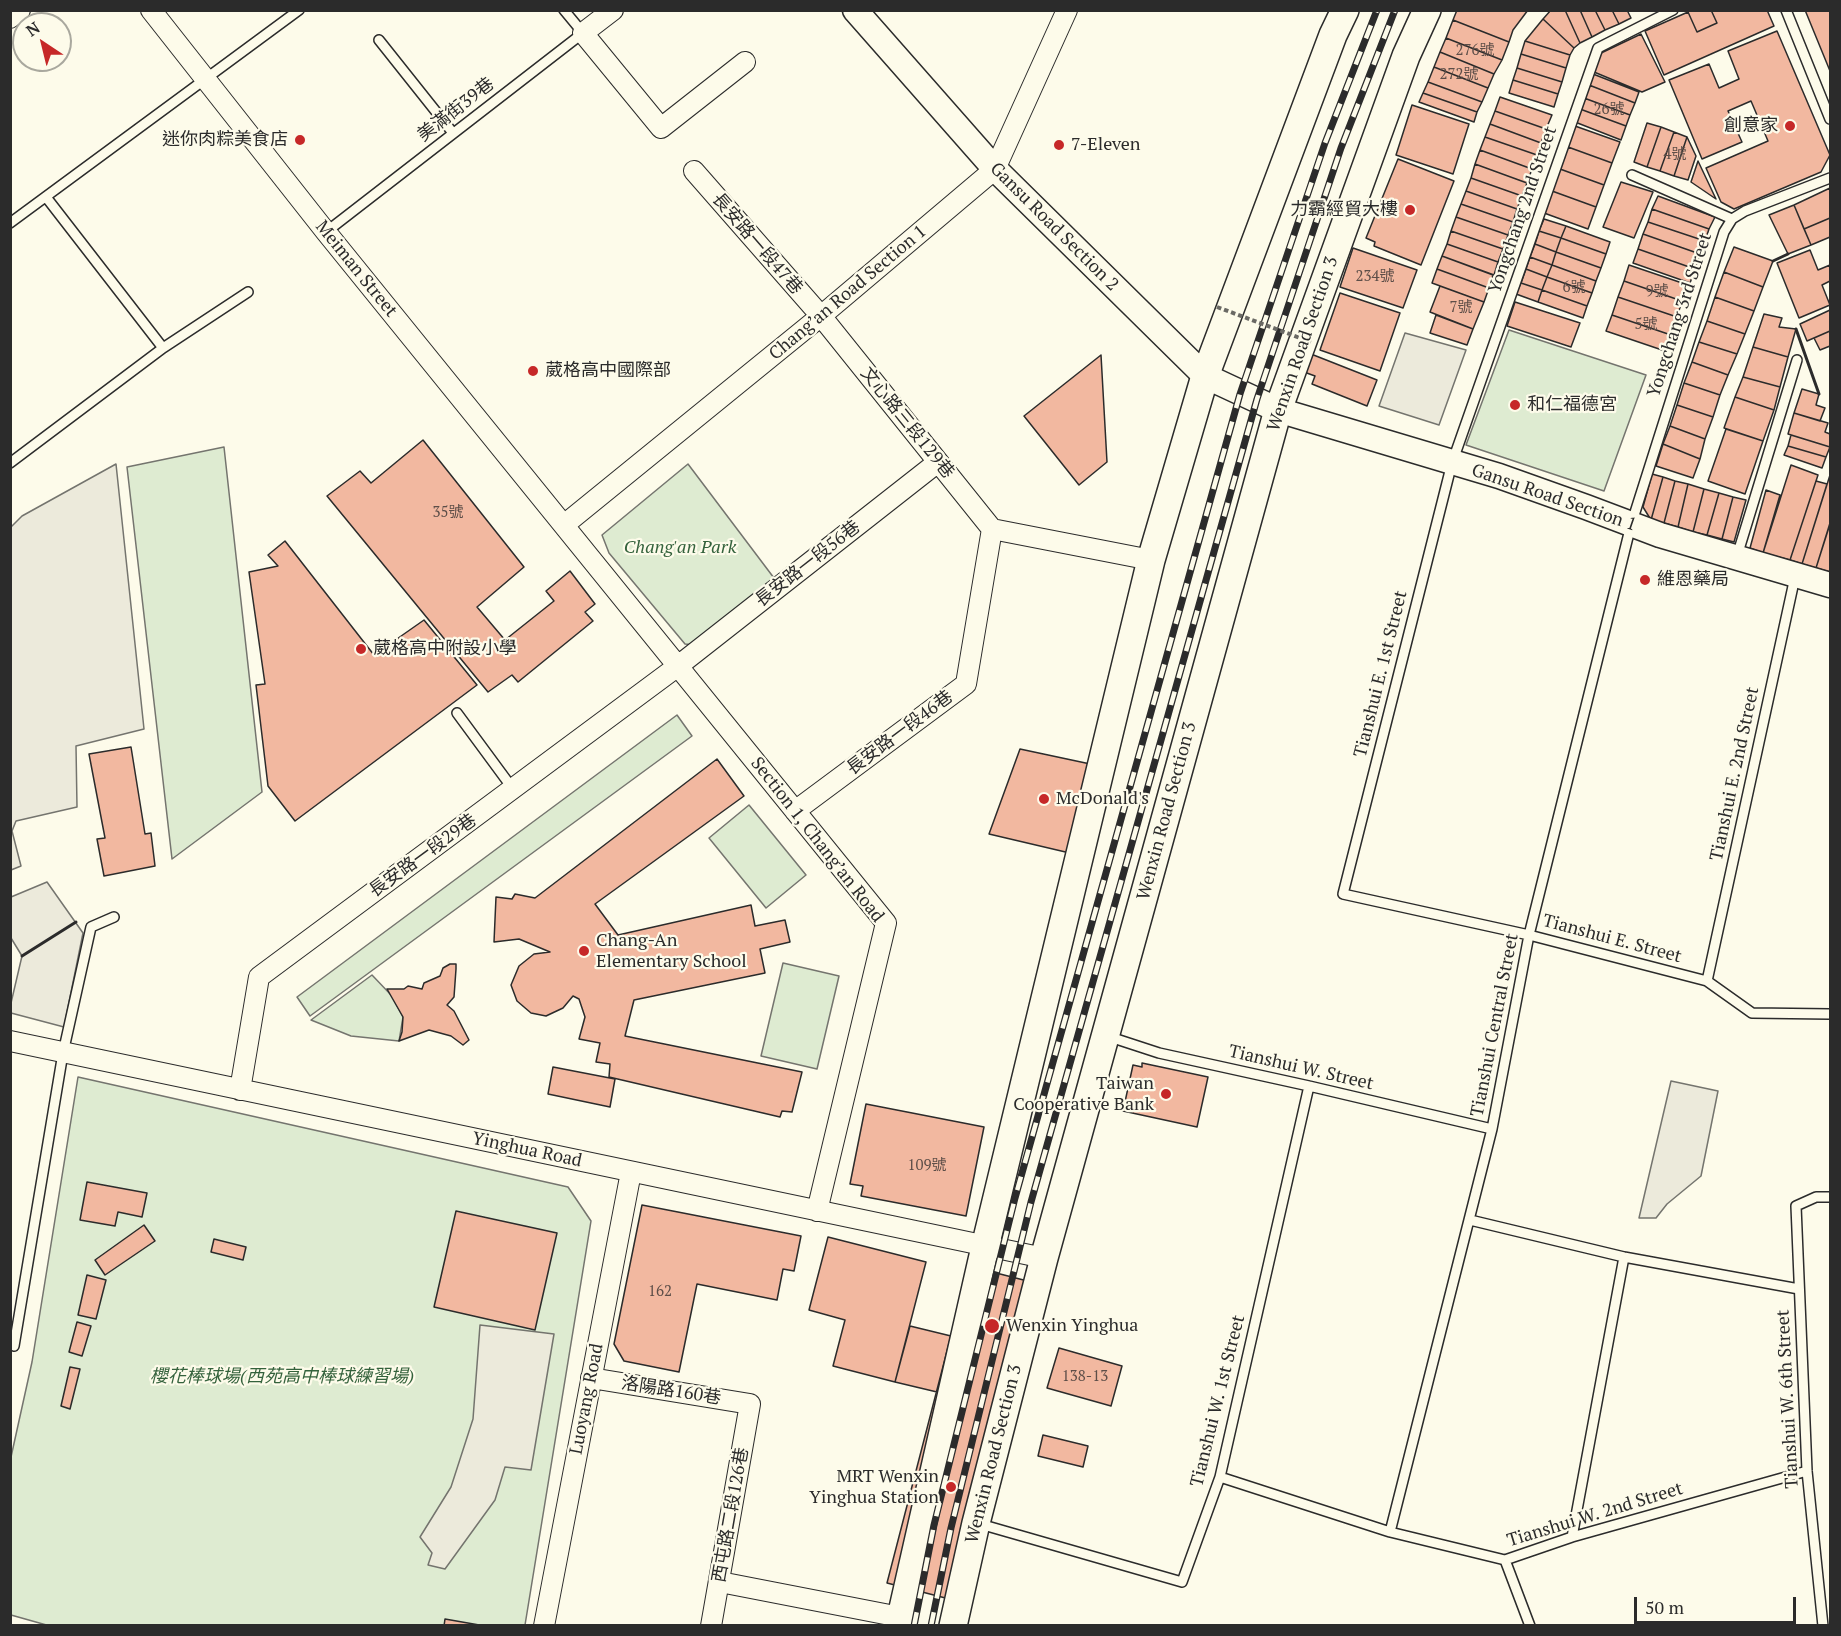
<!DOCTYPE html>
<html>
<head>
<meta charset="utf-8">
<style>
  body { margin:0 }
  #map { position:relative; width:1841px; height:1636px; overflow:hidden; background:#fdfbea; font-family:"PT Serif",serif }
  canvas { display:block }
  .frame { position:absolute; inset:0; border:12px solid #2b2b2b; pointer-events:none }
  .north { position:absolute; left:12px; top:12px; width:60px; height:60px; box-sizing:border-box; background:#fdfbea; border:2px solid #a9a89e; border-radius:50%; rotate:325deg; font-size:16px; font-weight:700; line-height:24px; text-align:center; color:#2b2b2b }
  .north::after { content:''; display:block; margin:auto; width:21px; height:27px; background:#c62828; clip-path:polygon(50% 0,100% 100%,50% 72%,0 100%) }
  .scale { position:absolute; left:1634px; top:1597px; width:162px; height:27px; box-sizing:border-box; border:3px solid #2b2b2b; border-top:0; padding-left:8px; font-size:18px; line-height:21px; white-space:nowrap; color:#2b2b2b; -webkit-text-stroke:4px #fdfbea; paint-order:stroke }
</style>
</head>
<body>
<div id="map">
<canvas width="1841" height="1636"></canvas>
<div class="frame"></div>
<div class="north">N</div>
<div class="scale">50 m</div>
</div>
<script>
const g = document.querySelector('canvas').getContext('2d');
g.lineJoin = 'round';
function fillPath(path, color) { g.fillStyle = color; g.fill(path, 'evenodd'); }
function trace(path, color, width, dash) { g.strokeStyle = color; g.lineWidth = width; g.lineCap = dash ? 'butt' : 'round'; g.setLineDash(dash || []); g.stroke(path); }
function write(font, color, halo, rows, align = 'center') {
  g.font = font + ' "PT Serif","Noto Sans TC",serif'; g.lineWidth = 4.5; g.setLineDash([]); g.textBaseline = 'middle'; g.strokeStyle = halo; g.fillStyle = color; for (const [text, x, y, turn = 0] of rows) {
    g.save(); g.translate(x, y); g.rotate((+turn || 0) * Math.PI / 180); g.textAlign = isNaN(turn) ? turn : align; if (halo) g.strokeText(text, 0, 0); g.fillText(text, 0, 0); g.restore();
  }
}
const green = new Path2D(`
  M1509 330 1646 375 1604 491 1466 445Z
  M224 447 262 792 172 859 127 467Z
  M688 464 777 582 706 646 685 644 609 553 602 535Z
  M677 715 692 736 310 1016 297 997Z
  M749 805 806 875 766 908 709 838Z
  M783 963 839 976 817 1069 761 1056Z
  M372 975 392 996 403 1017 399 1041 351 1036 311 1020Z
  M78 1077 568 1187 591 1221 525 1625 50 1626 11 1615V1457L32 1362Z`);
fillPath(green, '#deebd1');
trace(green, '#74746e', 1.5);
const parking = new Path2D(`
  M1405 333 1466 350 1439 425 1379 406Z
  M116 464 144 729 76 746 77 807 16 821 12 831 21 866 11 870V527L22 516Z
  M47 882 83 933 64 1027 11 1013V1003L22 956 11 938V897Z
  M1671 1081 1718 1091 1701 1176 1667 1204 1656 1218H1639Z
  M480 1325 554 1334 531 1470 505 1467 495 1500 445 1569 428 1565 432 1553 420 1537 451 1487 473 1419Z`);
fillPath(parking, '#eceadb');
trace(parking, '#74746e', 1.5);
const building = new Path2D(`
  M1457 10H1528L1513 30 1509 42 1453 20Z
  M1551 10H1565L1580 43 1574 48 1543 19Z
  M1565 10H1580L1592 37 1580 43Z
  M1580 10H1595L1605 30 1592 37Z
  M1595 10H1612L1619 24 1605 30Z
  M1612 10H1627L1631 18 1619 24Z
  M1691 10H1711L1717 23 1697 32 1688 12Z
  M1711 10H1767L1774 26 1664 75 1645 31 1688 12 1697 32 1717 23Z
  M1805 10H1830V71Z
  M1543 19 1574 48 1570 55 1525 41Z
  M1453 20 1509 42 1502 60 1446 38Z
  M1777 31 1830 155 1821 172 1734 209 1721 202 1706 168 1768 141 1751 101 1728 111 1742 142 1702 159 1669 80 1709 64 1719 88 1739 79 1728 51Z
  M1641 34 1665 82 1642 92 1594 72 1599 54Z
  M1446 38 1502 60 1494 74 1440 52Z
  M1525 41 1570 55 1566 68 1521 54Z
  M1440 52 1494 74 1488 88 1434 67Z
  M1521 54 1566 68 1562 82 1517 68Z
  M1434 67 1488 88 1482 102 1428 82Z
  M1517 68 1562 82 1558 94 1513 80Z
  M1593 74 1639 92 1635 103 1589 85Z
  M1513 80 1558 94 1554 107 1509 93Z
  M1428 82 1482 102 1477 112 1423 93Z
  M1589 85 1635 103 1630 115 1584 98Z
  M1423 93 1477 112 1474 122 1419 102Z
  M1500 97 1552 115 1546 129 1495 111Z
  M1584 98 1630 115 1626 126 1580 109Z
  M1412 105 1469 124 1453 174 1396 155Z
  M1580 109 1626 126 1621 140 1575 122Z
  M1495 111 1546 129 1541 143 1490 124Z
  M1647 123 1661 127 1647 167 1634 162Z
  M1490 124 1541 143 1537 155 1485 137Z
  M1575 126 1620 142 1612 163 1568 147Z
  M1661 127 1674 132 1660 171 1647 167Z
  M1674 132 1687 137 1674 176 1660 171Z
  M1485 137 1537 155 1532 169 1480 150Z
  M1687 137 1696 156 1688 180 1674 176Z
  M1568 147 1612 163 1604 185 1560 169Z
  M1480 150 1532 169 1527 183 1475 164Z
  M1398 159 1454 181 1421 265 1374 246 1375 242 1366 238Z
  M1698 161 1716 199 1691 182Z
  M1475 164 1527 183 1522 196 1471 178Z
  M1560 169 1604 185 1596 207 1552 191Z
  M1471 178 1522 196 1517 209 1466 191Z
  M1621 182 1653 192 1634 238 1603 227Z
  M1830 188V218L1804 229 1794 205Z
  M1466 191 1517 209 1513 222 1461 204Z
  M1552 191 1596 207 1588 229 1544 213Z
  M1658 196 1715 217 1709 229 1652 209Z
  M1461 204 1513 222 1508 235 1456 217Z
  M1794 205 1811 245 1788 254 1769 215Z
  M1652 209 1709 229 1705 241 1648 222Z
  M1456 217 1508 235 1503 249 1451 231Z
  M1830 218V237L1811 245 1804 229Z
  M1544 219 1566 226 1561 238 1539 231Z
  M1648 222 1705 241 1700 254 1643 234Z
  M1566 226 1610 242 1606 254 1561 238Z
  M1451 231 1503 249 1498 262 1447 244Z
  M1539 231 1561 238 1556 252 1535 244Z
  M1643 234 1700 254 1695 269 1638 249Z
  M1561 238 1606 254 1601 268 1556 252Z
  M1447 244 1498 262 1494 275 1442 256Z
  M1535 244 1556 252 1552 265 1530 257Z
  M1734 247 1773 261 1763 287 1724 272Z
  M1353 248 1417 270 1403 308 1340 287Z
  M1638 249 1695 269 1690 283 1633 263Z
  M1810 250 1818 270 1830 265V281L1822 285 1830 305 1799 318 1777 263Z
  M1556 252 1601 268 1596 281 1552 265Z
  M1442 256 1493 275 1489 288 1437 269Z
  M1530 257 1552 265 1547 277 1526 269Z
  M1552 265 1596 281 1592 293 1547 277Z
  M1629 265 1688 285 1682 301 1624 281Z
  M1437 269 1489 288 1484 302 1432 283Z
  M1526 269 1547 277 1542 290 1521 283Z
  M1724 272 1763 287 1754 311 1715 297Z
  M1547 277 1592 293 1587 306 1542 290Z
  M1624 281 1682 301 1677 317 1618 297Z
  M1521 283 1542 290 1538 302 1516 294Z
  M1440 286 1484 302 1473 329 1430 312Z
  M1542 290 1587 306 1583 318 1538 302Z
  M1340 293 1400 313 1380 371 1320 350Z
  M1618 297 1677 317 1671 335 1612 315Z
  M1715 297 1754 311 1745 334 1707 321Z
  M1515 302 1580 323 1571 347 1507 326Z
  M1830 310V331L1807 341 1800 324Z
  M1764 314 1782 318 1779 327 1796 329 1788 357 1753 347Z
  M1436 315 1473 329 1467 345 1430 333Z
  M1612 315 1671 335 1665 351 1606 331Z
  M1707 321 1745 334 1737 354 1699 342Z
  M1830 331V346L1820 350 1814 338Z
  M1699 342 1737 354 1728 375 1692 362Z
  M1753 347 1788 357 1780 387 1743 377Z
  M1311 354 1377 380 1367 406 1312 384 1315 376 1304 372Z
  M1101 355 1107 462 1079 485 1024 416Z
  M1692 362 1728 375 1720 395 1684 383Z
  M1743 377 1780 387 1774 410 1735 397Z
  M1684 383 1720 395 1713 417 1677 405Z
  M1802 389 1819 394 1816 405 1825 408 1820 421 1794 413Z
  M1735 397 1774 410 1763 441 1724 428Z
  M1677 405 1713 417 1705 439 1670 426Z
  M1794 413 1828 423 1825 432 1830 434V447L1788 434Z
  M1670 426 1705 439 1700 459 1663 444Z
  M1726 429 1763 441 1745 494 1708 481Z
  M1791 435 1830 447 1826 457 1788 446Z
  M423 440 524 567 477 607 505 640 554 601 546 591 570 571 595 604 585 612 593 621 518 682 512 675 488 692 327 496 360 471 371 483Z
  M1663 444 1700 459 1693 478 1656 466Z
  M1788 446 1826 457 1822 468 1784 455Z
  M1791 465 1818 475 1790 560 1763 553Z
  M1652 474 1663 477 1651 520 1643 507Z
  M1830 475V523L1816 568 1802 564Z
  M1663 477 1675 481 1664 523 1651 520Z
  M1675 481 1688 484 1678 527 1664 523Z
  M1816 481 1827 484 1802 564 1790 560Z
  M1688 484 1704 489 1693 532 1678 527Z
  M1704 489 1719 493 1707 535 1693 532Z
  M1766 490 1780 495 1763 553 1750 548Z
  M1719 493 1733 497 1722 539 1707 535Z
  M1733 497 1746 500 1734 542 1722 539Z
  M1830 524V572L1816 568Z
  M285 541 374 655 424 620 477 685 295 821 268 786 256 685 265 684 249 572 278 566 268 555Z
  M131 747 145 834 151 833 155 866 104 876 97 839 105 838 89 754Z
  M1020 749 1095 765 1074 854 989 834Z
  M717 759 744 796 595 904 618 935 751 905 755 926 785 920 790 942 760 949 765 973 634 1000 625 1036 802 1072 792 1112 782 1111 780 1117 609 1077 610 1064 596 1062 600 1043 579 1039 585 1017 579 999 573 996 563 1008 546 1016 531 1013 517 1001 511 985 519 966 534 954 550 952 519 939 494 942 496 897 512 899 515 894 535 898Z
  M450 964H456V969L454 997 447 1005 454 1011 469 1040 463 1045 451 1036 429 1030 399 1041 402 1032 403 1017 387 989H404L408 986 422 989 424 983 440 976 443 968Z
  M1142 1063 1208 1077 1197 1127 1123 1111 1133 1065 1142 1067Z
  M553 1067 615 1079 610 1107 548 1094Z
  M866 1104 984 1127 966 1216 861 1196 863 1186 850 1184Z
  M87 1182 147 1193 142 1217 118 1212 115 1226 80 1220Z
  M642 1205 801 1236 794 1271 783 1269 777 1300 697 1284 679 1372 624 1361 614 1344Z
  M456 1211 557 1233 535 1330 434 1307Z
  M144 1225 155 1241 105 1275 95 1260Z
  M828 1237 926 1262 895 1382 833 1366 845 1320 809 1310Z
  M214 1239 246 1247 243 1260 211 1252Z
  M969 1266 1043 1285 961 1602 887 1583Z
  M87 1275 106 1280 96 1319 78 1315Z
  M77 1322 91 1326 82 1356 69 1352Z
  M910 1326 951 1336 937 1392 895 1382Z
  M1059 1348 1122 1366 1111 1406 1047 1388Z
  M70 1367 80 1369 70 1409 61 1406Z
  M1043 1435 1088 1446 1083 1467 1038 1456Z
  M445 1619 485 1626H444Z`);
fillPath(building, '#f2b8a0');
trace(building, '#2b2b2b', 1.5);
const service = new Path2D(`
  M1673 10 1598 48 1452 463 1343 894 1529 935 1707 981 1752 1013 1830 1014
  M1786 10 1830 119
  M379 40 453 133
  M1632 175 1732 219
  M10 223 299 10
  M326 232 583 33 564 10
  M163 348 248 292
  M10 463 163 348 46 197
  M1737 556 1797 360
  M457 713 513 789
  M1707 981 1795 577
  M1107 1036 1159 1053 1309 1086 1492 1129
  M1470 1220 1624 1257 1799 1289
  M14 1346 63 1053 91 927 114 917
  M1220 1477 1390 1532 1505 1560 1572 1537 1807 1471
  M980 1524 1182 1582 1220 1477 1309 1086
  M1390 1532 1492 1129 1529 935 1631 525 1724 232 1732 219 1745 211 1830 178
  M1572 1537 1624 1257
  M1505 1560 1530 1626
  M1823 1626 1807 1471 1796 1206 1816 1197H1830`);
const minor = new Path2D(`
  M151 10 326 232 886 923 817 1211
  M613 10 583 33 661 128 745 62
  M10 18 20 10
  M694 171 821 316 992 529
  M564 525 821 316 995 169 1067 10
  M992 529 1151 560
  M795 811 966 684 992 529
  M10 1041 1044 1258
  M240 1090 259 977 678 666 938 462
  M591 1378 750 1404 711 1626
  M720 1582 900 1617
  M544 1626 631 1172`);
const tertiary = new Path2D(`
  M855 10 995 169 1205 376 1278 410 1499 476 1586 507 1660 535 1830 585`);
const secondary = new Path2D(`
  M899 1626 985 1247 1151 560 1205 376 1333 35 1345 10
  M953 1626 976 1523 1044 1258 1278 410 1406 56 1427 10`);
trace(service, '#2b2b2b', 12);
trace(minor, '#2b2b2b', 22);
trace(tertiary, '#2b2b2b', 27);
trace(secondary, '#2b2b2b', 30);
trace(service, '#fdfbea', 9);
trace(minor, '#fdfbea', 20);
trace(tertiary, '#fdfbea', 24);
trace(secondary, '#fdfbea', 27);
const rail = new Path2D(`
  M914 1626 934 1525 1015 1198 1240 394 1325 143 1377 10
  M931 1626 951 1528 1031 1202 1257 399 1341 148 1395 10`);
trace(rail, '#2b2b2b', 7);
trace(rail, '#fdfbea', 4.5, [14]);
trace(new Path2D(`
  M1217 307 1311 342`), '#6a6964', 4, [4.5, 3]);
trace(new Path2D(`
  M1773 261 1788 254
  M1796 329 1819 394
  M22 956 76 922`), '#2b2b2b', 3);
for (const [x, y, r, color] of [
  [1790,126,6,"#c62828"],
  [300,140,6,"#c62828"],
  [1059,145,6,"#c62828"],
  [1410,210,6,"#c62828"],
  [533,371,6,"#c62828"],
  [1515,405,6,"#c62828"],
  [1645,580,6,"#c62828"],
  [361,649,6,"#c62828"],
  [1044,799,6,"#c62828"],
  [584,951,6,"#c62828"],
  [1166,1094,6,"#c62828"],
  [992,1326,8,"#c62828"],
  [951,1487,6,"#c62828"]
]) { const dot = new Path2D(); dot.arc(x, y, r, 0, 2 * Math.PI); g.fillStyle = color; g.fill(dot); trace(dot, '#fdfbea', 2); }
write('15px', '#5d4e48', null, [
  ["276號",1475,51],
  ["272號",1459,75],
  ["26號",1609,110],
  ["4號",1675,155],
  ["234號",1375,277],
  ["6號",1574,288],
  ["9號",1657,292],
  ["7號",1461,308],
  ["5號",1646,325],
  ["35號",448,513],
  ["109號",927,1166],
  ["162",660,1292],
  ["138-13",1085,1377]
]);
write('18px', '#2b2b2b', '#fdfbea', [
  ["美滿街39巷",456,110,-38],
  ["Yongchang 2nd Street",1523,210,-71],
  ["Gansu Road Section 2",1054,227,45],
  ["長安路一段47巷",757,244,49],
  ["Meiman Street",356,269,51],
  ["Chang’an Road Section 1",848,293,-40],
  ["Yongchang 3rd Street",1680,315,-72],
  ["Wenxin Road Section 3",1303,344,-71],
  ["文心路三段129巷",907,423,51],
  ["Gansu Road Section 1",1554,498,19],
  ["長安路一段56巷",808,564,-38],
  ["Tianshui E. 1st Street",1381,674,-76],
  ["長安路一段46巷",900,733,-37],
  ["Tianshui E. 2nd Street",1735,774,-78],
  ["Wenxin Road Section 3",1167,811,-75],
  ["Section 1, Chang’an Road",817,840,52],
  ["長安路一段29巷",423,856,-36],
  ["Tianshui E. Street",1612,939,15],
  ["Tianshui Central Street",1495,1025,-79],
  ["Tianshui W. Street",1301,1068,13],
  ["Yinghua Road",527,1150,12],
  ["洛陽路160巷",671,1391,9],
  ["Luoyang Road",587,1399,-79],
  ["Tianshui W. 6th Street",1788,1399,-93],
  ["Tianshui W. 1st Street",1218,1401,-76],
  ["Wenxin Road Section 3",994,1454,-76],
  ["西屯路二段126巷",731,1515,-80],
  ["Tianshui W. 2nd Street",1595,1515,-17]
]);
write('18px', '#2b2b2b', '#fdfbea', [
  ["創意家",1778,126,"right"],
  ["迷你肉粽美食店",288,140,"right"],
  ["7-Eleven",1071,145],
  ["力霸經貿大樓",1398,210,"right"],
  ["葳格高中國際部",545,371],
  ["和仁福德宮",1527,405],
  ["維恩藥局",1657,580],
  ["葳格高中附設小學",373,649],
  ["McDonald's",1056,799],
  ["Chang-An",596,941],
  ["Elementary School",596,962],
  ["Taiwan",1154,1084,"right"],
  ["Cooperative Bank",1154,1105,"right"],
  ["Wenxin Yinghua",1006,1326],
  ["MRT Wenxin",939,1477,"right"],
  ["Yinghua Station",939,1498,"right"]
], 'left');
write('italic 18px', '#34623c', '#fdfbea', [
  ["Chang'an Park",680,548],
  ["櫻花棒球場(西苑高中棒球練習場)",282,1377]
]);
</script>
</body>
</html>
